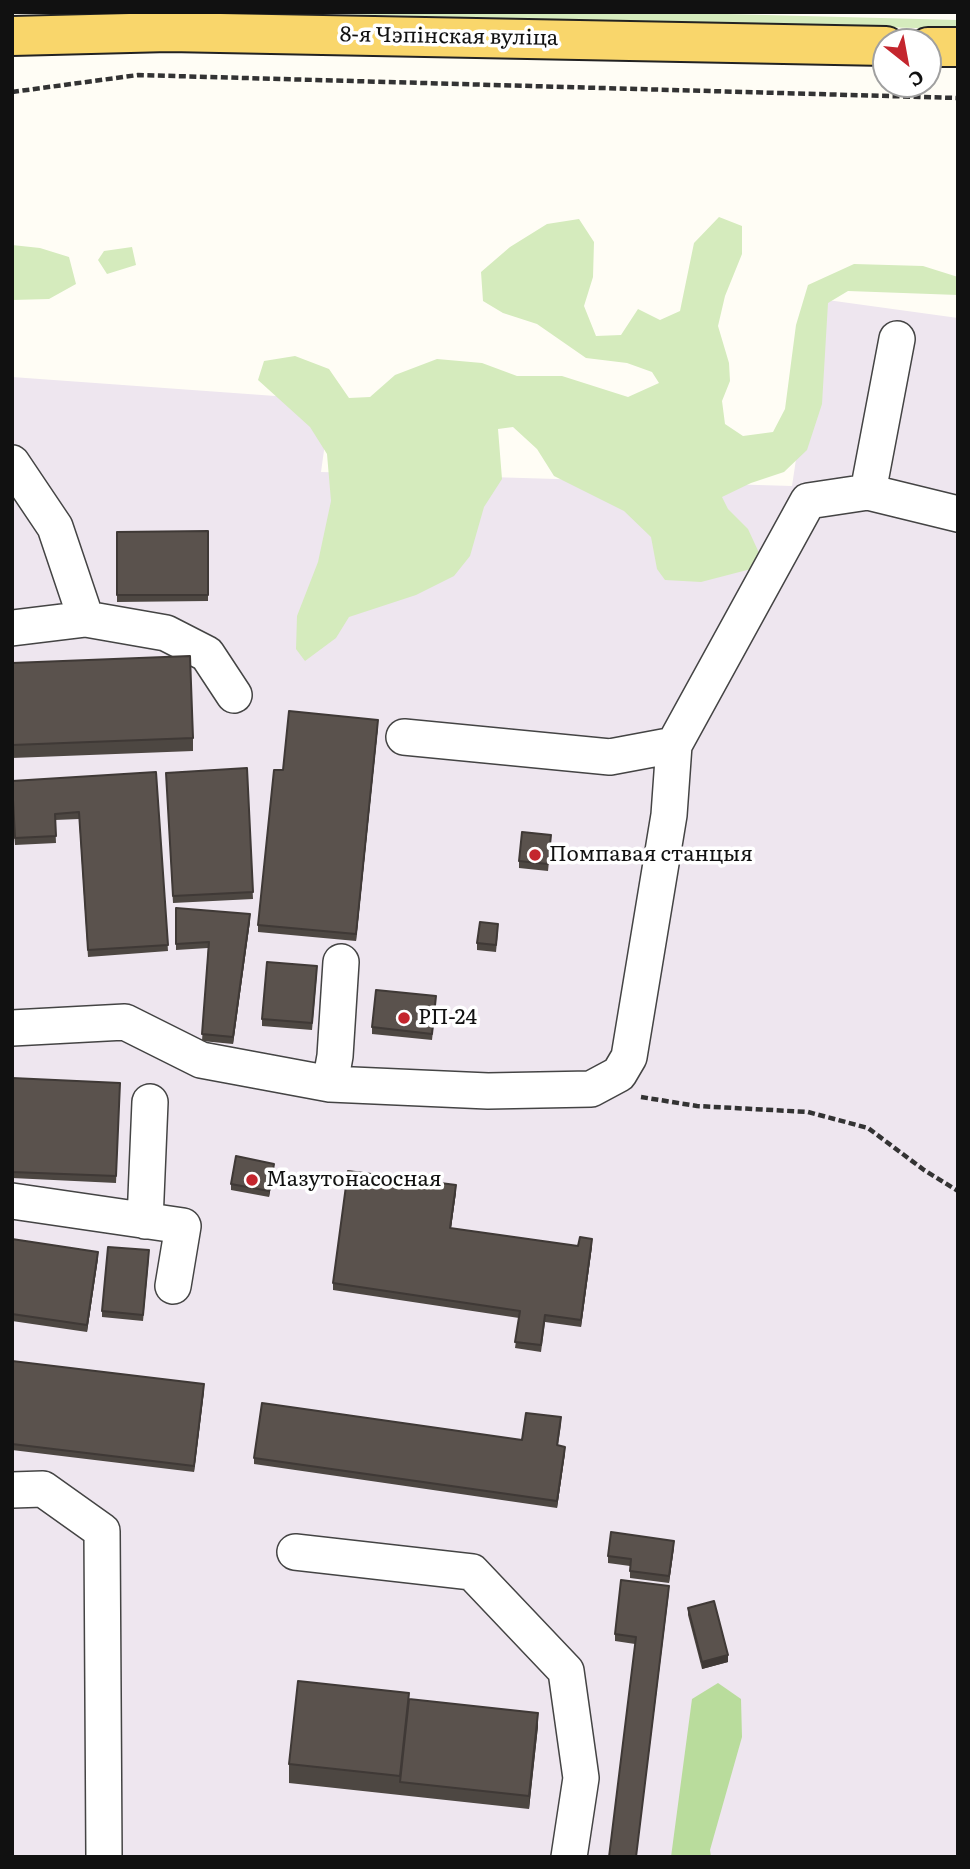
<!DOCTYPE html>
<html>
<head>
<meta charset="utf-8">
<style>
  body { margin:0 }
  #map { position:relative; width:970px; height:1869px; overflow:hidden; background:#fffdf5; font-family:Literata,serif }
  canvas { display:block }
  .frame { position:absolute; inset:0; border:14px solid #111; pointer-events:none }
  .north { position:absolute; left:872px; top:28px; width:70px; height:70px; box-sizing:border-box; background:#fff; border:2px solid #a0a0a0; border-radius:50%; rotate:149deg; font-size:19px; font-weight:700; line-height:28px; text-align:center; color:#111 }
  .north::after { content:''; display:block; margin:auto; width:24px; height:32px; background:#c4262e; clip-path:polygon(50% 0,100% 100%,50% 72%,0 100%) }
</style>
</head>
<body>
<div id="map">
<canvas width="970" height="1869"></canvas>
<div class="frame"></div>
<div class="north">С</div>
</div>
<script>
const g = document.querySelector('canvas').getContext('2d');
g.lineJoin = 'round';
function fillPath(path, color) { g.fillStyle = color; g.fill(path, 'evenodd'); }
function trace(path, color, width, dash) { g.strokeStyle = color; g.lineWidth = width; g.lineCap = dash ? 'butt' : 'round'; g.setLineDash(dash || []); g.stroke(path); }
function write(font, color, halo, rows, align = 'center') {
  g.font = font + ' Literata,serif'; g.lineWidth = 7; g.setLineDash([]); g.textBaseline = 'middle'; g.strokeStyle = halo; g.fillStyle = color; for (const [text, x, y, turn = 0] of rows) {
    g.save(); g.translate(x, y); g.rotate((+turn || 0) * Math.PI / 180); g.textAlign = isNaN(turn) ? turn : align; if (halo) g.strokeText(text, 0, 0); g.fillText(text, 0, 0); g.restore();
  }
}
fillPath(new Path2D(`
  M820 299 958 318V1857H12V377L331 400 321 472 792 486Z`), '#eee6ef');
fillPath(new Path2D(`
  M253 12H650L958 20V29Z
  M719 217 742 226V254L725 296 718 326 729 363 730 381 722 401 725 424 743 436 773 432 785 409 796 325 808 285 854 264 923 266 958 277V295L848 291 828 303 822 404 807 450 784 472 751 483 722 497 728 509 748 529 760 555 751 569 701 582 665 580 657 569 651 537 624 511 554 476 537 449 513 427 498 429 502 479 484 507 470 556 454 576 416 595 349 617 336 638 305 661 296 649 297 616 318 562 331 501 327 454 310 427 258 380 264 361 295 356 329 369 349 398 370 397 395 375 437 359 482 363 517 376H562L628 397 659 383 652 372 627 363 586 358 537 324 503 313 483 301 481 272 510 247 547 224 579 219 594 242 593 277 584 306 596 336 621 335 638 309 660 320 680 311 694 243Z
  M12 245 40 248 69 257 76 284 49 299 12 300Z
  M132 247 136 265 107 274 98 260 104 251Z`), '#d5ebbd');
fillPath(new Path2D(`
  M718 1683 741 1699 742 1737 710 1850 711 1857H671L692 1699Z`), '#b9dc9c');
const minor = new Path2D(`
  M12 463 55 527 86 619 166 633 207 654 234 695
  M868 492 958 514
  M12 628 86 619
  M404 737 610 757 674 745
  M12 1028 125 1022 201 1060 330 1084 488 1091 591 1089 619 1074 629 1057 669 815 674 745 808 501 868 492 897 339
  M330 1084 335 1056 341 962
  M12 1201 183 1226 173 1286
  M145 1221 150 1102
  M12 1490 43 1489 102 1531 104 1857
  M295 1552 472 1572 566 1671 581 1778 569 1857`);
const major = new Path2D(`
  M12 36 169 32 886 46
  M928 47H958`);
trace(minor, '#444', 38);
trace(major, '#222', 42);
trace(new Path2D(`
  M12 92 138 75 958 98
  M641 1097 697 1106 808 1112 868 1128 924 1170 958 1191`), '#333', 4.5, [7, 3.5]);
trace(minor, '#fff', 35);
trace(major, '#f9d66b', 38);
fillPath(new Path2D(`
  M208 531V601L117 602V532Z
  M12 663 193 738V751L12 758Z
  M378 726 356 941 258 932V925L283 770Z
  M247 768 253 899 173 903 166 773Z
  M156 772 168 951 88 957 79 819 55 820 56 843 15 845 12 806Z
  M551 841 548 871 519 868V861Z
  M176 908 250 921 233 1044 202 1041 208 948 176 950Z
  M498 931 496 952 477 950V943Z
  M317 973 312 1030 262 1026V1019Z
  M436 1002 432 1040 372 1034V1027Z
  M12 1078 120 1083 116 1183 12 1178Z
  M274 1170 269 1197 231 1190V1184Z
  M456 1192 451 1228 578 1246H592L581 1327 545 1322 541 1352 515 1348 519 1318 333 1290V1283Z
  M12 1239 98 1258 87 1332 12 1321Z
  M149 1257 143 1321 102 1317V1311Z
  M12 1361 204 1391 194 1472 12 1450Z
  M561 1424 558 1445 565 1453 557 1508 254 1464V1458L522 1440Z
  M674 1547 669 1583 630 1578V1566L608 1563V1556Z
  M669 1592 635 1644 615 1641V1634Z
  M688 1608 728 1662 702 1669 688 1615Z
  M538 1726 529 1809 289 1783V1764Z`), '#4d4742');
fillPath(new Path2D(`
  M378 720V726L356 941V934Z
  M250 914V921L233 1044V1037Z
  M274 1164V1170L269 1197V1191Z
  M456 1185V1192L450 1235V1228Z
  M592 1239V1246L581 1327V1320Z
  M98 1252V1258L87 1332V1325Z
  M204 1384V1391L194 1472V1466Z
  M565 1447V1453L557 1508V1501Z
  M674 1541V1547L669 1583V1576Z
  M669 1586V1592L636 1857Z
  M728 1655V1662L702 1669V1662Z
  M538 1713V1726L529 1809V1796Z`), '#3f3936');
const building = new Path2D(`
  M208 531V595H117V532Z
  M190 656 193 738 12 745V663Z
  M289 711 378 720 356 934 258 925 274 770H283Z
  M247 768 253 892 173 896 166 773Z
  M156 772 168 945 88 950 79 812 55 814 56 836 15 838 12 781Z
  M522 832 551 835 548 864 519 861Z
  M176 908 250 914 233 1037 202 1034 209 942 176 944Z
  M480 922 498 924 496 945 477 943Z
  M267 962 317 966 312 1023 262 1019Z
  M376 990 436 996 432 1034 372 1027Z
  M12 1078 120 1083 116 1176 12 1172Z
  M236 1156 274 1164 269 1191 231 1184Z
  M348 1171 456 1185 450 1228 578 1246 580 1237 592 1239 581 1320 545 1315 541 1345 515 1342 520 1311 333 1283Z
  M12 1239 98 1252 87 1325 12 1314Z
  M108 1247 149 1250 143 1315 102 1311Z
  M12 1361 204 1384 194 1466 12 1444Z
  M262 1403 522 1440 526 1413 561 1417 557 1445 565 1447 557 1501 254 1458Z
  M611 1532 674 1541 669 1576 630 1571 631 1559 608 1556Z
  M621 1580 669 1586 636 1857H609L636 1637 615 1634Z
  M714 1601 728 1655 702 1662 688 1608Z
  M298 1681 409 1693 400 1776 289 1764Z
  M409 1699 538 1713 529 1796 400 1782Z`);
fillPath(building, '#5a524d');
trace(building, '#3f3936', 2);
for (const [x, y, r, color] of [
  [535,855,7,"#c4262e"],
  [404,1018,7,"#c4262e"],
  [252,1180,7,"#c4262e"]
]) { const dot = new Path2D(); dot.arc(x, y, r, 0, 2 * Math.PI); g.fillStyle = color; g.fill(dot); trace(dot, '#fff', 2.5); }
write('21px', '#111', '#fff', [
  ["8-я Чэпінская вуліца",449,37,1]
]);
write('21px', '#111', '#fff', [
  ["Помпавая станцыя",549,855],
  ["РП-24",418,1018],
  ["Мазутонасосная",266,1180]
], 'left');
</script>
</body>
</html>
